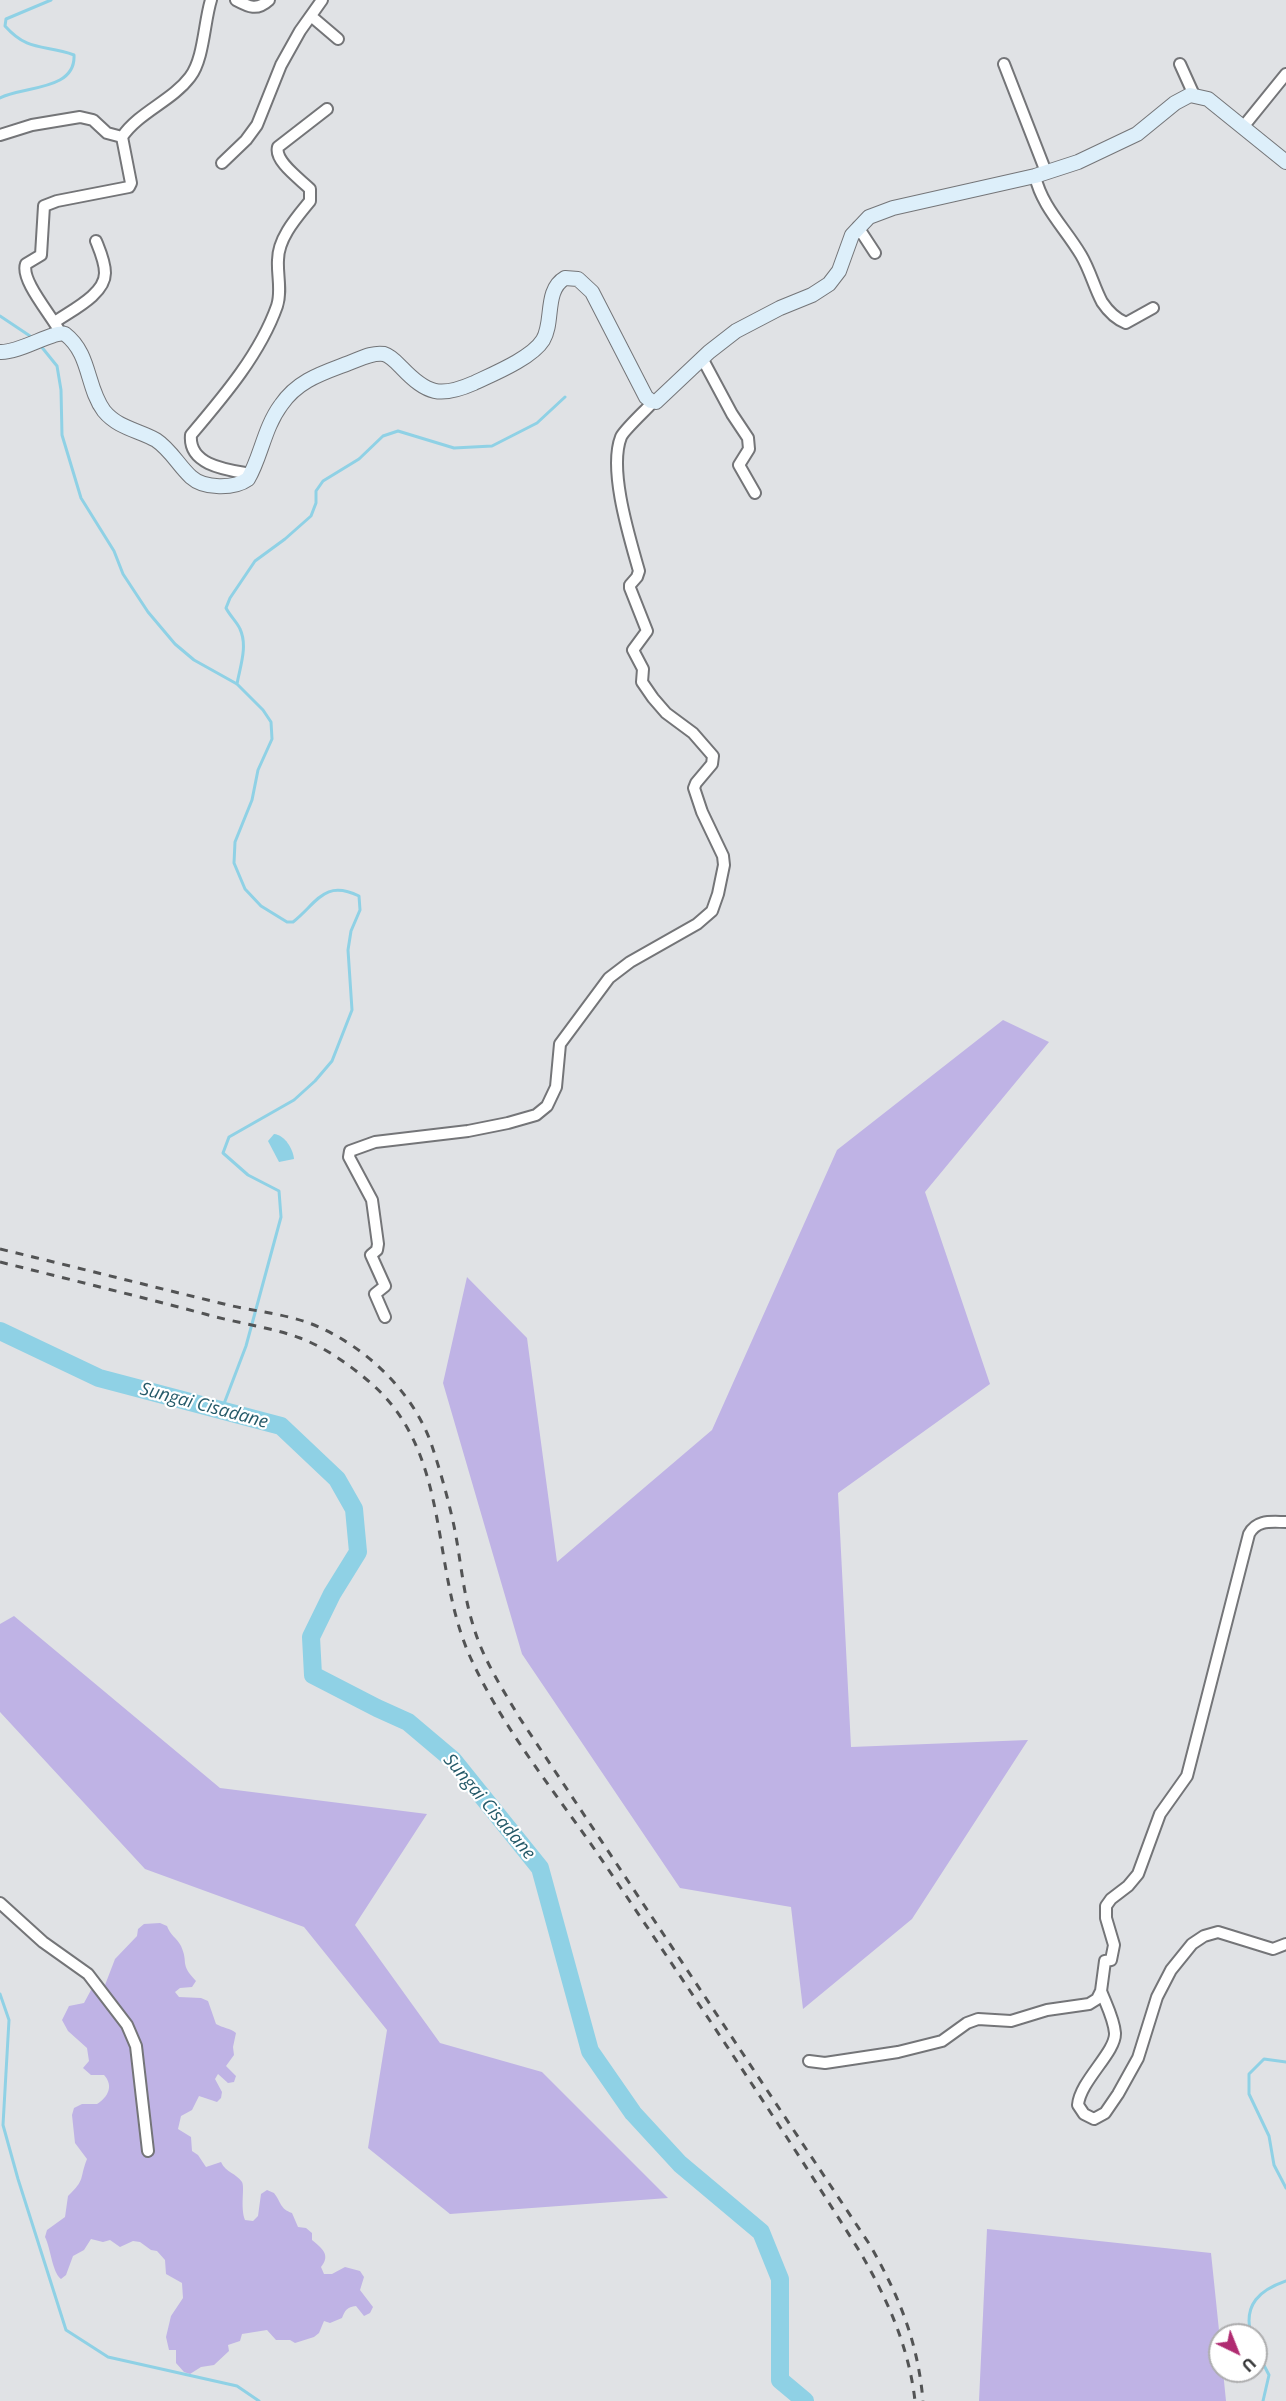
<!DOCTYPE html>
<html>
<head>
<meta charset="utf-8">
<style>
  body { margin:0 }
  #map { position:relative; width:1286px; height:2401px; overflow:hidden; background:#e0e2e5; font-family:"Open Sans",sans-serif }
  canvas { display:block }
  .north { position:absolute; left:1208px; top:2323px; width:60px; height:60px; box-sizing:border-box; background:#fff; border:2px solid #adadae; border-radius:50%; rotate:137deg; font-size:16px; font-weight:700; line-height:24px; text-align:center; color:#323334 }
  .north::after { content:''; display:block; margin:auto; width:21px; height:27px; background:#b02b71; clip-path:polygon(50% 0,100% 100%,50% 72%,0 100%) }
</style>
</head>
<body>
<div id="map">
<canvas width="1286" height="2401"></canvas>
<div class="north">U</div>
</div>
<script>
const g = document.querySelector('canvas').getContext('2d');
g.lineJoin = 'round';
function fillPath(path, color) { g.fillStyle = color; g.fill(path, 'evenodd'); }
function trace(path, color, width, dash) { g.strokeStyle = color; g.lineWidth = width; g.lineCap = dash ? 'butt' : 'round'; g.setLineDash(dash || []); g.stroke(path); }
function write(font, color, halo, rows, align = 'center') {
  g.font = font + ' "Open Sans",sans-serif'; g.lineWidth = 4.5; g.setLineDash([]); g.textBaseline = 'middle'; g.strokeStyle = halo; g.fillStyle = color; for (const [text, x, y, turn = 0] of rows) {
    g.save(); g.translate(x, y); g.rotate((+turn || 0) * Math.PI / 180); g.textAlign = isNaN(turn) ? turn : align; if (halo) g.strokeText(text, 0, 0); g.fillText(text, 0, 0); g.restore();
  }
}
fillPath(new Path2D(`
  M1003 1020 1049 1042 925 1192 990 1384 838 1493 851 1747 1028 1740 912 1919 803 2009 791 1907 680 1888 522 1654 443 1383 467 1277 527 1338 557 1562 712 1430 837 1150Z
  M14 1616 220 1788 427 1814 355 1925 440 2043 542 2072 668 2198 450 2214 368 2148 387 2030 304 1927 145 1869 0 1712V1624Z
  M160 1923 167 1926C170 1935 177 1938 181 1946 189 1964 179 1963 196 1981L192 1987 180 1988 175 1992 179 1997 201 1998 208 2001 216 2024C223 2028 230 2028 236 2033L233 2047 234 2055 226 2066 236 2076 234 2082 228 2083 218 2074 215 2079 222 2092 221 2098 217 2102 199 2096 192 2110 181 2116 178 2129 191 2137 192 2151 198 2155 206 2167 221 2162C226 2173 236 2173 242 2182 245 2188 240 2207 245 2220L253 2221 258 2216 261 2194 267 2190 274 2193C281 2202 280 2209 292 2213L298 2227 306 2228 312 2233V2240C322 2248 331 2255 321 2267L324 2274H332L345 2267 360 2271 364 2277 360 2290 373 2307 370 2313 364 2316 356 2306C347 2307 345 2310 342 2318L330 2323 324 2321 319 2333 314 2337 295 2343 290 2340H276L267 2330 242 2334 240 2341 228 2345 229 2351 214 2365 201 2367 190 2374 184 2372 176 2363V2350H169L166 2337 171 2316 183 2298 182 2283 166 2274 165 2260 157 2251 151 2250 140 2242 133 2241 120 2247 110 2240 103 2242 91 2239 84 2250 73 2256 66 2275 61 2279C52 2272 51 2249 45 2237L47 2230 65 2217 68 2196C86 2179 79 2179 87 2159L75 2143 72 2115 74 2108 82 2104H97C108 2097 114 2086 104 2075H91L83 2068 89 2061 87 2048 68 2031 62 2020 69 2006 84 2003 91 1990 105 1985 115 1959 137 1936 138 1929 144 1924Z
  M987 2229 1211 2253 1220 2340V2371H1223L1226 2401H979Z`), '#bfb3e5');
fillPath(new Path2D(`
  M274 1134C285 1135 293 1149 294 1159L279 1162 268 1141Z`), '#8fd1e5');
trace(new Path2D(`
  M0 98C23 86 76 91 74 55 45 44 29 53 5 26L6 19 51 0
  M0 316 33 338
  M40 345 57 366 61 390 62 435 81 498 114 551 123 574 148 612 175 644 194 660 237 684 263 710 271 722 272 739 258 770 252 800 235 842 234 863 245 889 261 906 287 922H293C317 903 324 879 359 896L360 910 351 931 348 950 352 1010 332 1061 315 1081 294 1100 229 1137 223 1153 248 1175 279 1191 281 1217 246 1346 222 1409
  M237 684C240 667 248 646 240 629 237 622 230 616 226 608L230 598 255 561 285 539 311 516 316 503V491L323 481 359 459 383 436 398 431 454 448 492 446 537 423 565 397
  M0 1994 9 2020 3 2125 18 2179 66 2330 108 2357 237 2386 259 2401
  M1286 2062 1264 2059 1249 2074V2094L1269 2136 1274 2165 1286 2188
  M1251 2335C1243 2304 1260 2290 1286 2281
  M1256 2350 1269 2375 1263 2401`), '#8fd1e5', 3);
trace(new Path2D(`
  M0 1331 99 1378 281 1426 337 1479 354 1509 358 1552 332 1594 311 1637 313 1675 377 1708 408 1722 453 1760 540 1868 590 2051 633 2113 680 2164 761 2232 780 2279V2380L805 2401`), '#8fd1e5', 18);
const street = new Path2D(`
  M236 0C249 7 257 11 269 0
  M311 16 338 39
  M1004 64 1046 172
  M1180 64 1194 95
  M1243 127 1286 74
  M0 135 32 125 80 117 93 120 107 133 122 137
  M222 163 246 140 257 125 281 65 300 31 322 0
  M1035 176C1042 207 1065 228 1081 255 1090 270 1094 287 1102 302 1108 311 1116 319 1126 323L1153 308
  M858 227 875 253
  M55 322C70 311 105 295 105 273 105 262 100 251 96 241
  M60 332C52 316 20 280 26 264L41 255 44 206 57 201 129 187 131 183 122 137C139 112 172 101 190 77 204 59 204 22 211 0
  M702 358 732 414 748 438 749 449 739 465 755 493
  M251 474C229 470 188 466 191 435 224 396 260 354 277 306 282 291 277 275 278 260 278 238 297 217 310 201V189C300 179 274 161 278 147L327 109
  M385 1317 375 1294 385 1286 371 1255 377 1250 378 1244 372 1200 349 1157 350 1151 375 1142 468 1131 508 1123 536 1115 547 1106 556 1087 560 1044 609 978 630 962 697 924 712 911 718 894 724 865 723 856 702 812 694 788 696 783 712 764 713 756 693 733 666 713 653 698 642 682 643 669 633 650 647 631 630 588V585L637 577 639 571C630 539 608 470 621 437 624 430 646 410 653 402
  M0 1903 43 1942 88 1974 127 2025 136 2046 148 2151
  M1101 1991C1106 2004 1114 2019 1115 2033 1116 2052 1080 2081 1078 2105L1084 2114 1094 2119 1105 2113 1118 2094 1138 2058 1157 1997 1171 1970 1192 1944 1204 1936 1218 1932 1273 1949 1286 1944
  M809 2061 825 2063 898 2052 942 2041 967 2023 978 2019 1011 2021 1047 2010 1089 2004 1097 1999 1101 1991 1105 1961 1111 1960 1114 1945 1106 1918V1906L1111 1899 1128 1886 1138 1874 1160 1814 1187 1776 1249 1534C1257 1519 1272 1522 1286 1522`);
const secondary = new Path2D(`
  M0 352C20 353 54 330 65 334 91 354 86 387 104 411 118 428 138 430 156 440 171 450 178 465 191 477 204 489 234 489 248 479 261 457 264 428 281 405 298 380 323 373 349 363 360 359 372 352 384 354 391 356 397 363 402 368 427 394 440 398 474 383 493 374 532 358 543 340 554 322 544 290 565 278L578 279 592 292 646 397 651 401 656 402 709 352 736 331 780 308 812 295 829 284 839 271 852 235 869 217 893 208 1035 176 1078 162 1137 134 1175 103 1190 95 1208 99 1286 162`);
trace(street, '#747578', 14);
trace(secondary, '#747578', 16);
trace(street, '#fff', 10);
trace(secondary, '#ddeffa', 14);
trace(new Path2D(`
  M0 1249C75 1267 150 1286 224 1304 256 1312 292 1314 321 1328 369 1350 413 1393 431 1443 440 1470 448 1498 454 1526 461 1560 463 1595 474 1628 483 1659 502 1688 519 1717L870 2245C899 2296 918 2342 923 2401
  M0 1262C68 1279 137 1296 205 1314 236 1323 270 1327 300 1338 324 1347 347 1363 366 1379 455 1451 428 1571 473 1663 507 1735 560 1798 604 1863 691 1992 778 2121 860 2252 887 2298 909 2347 915 2401`), '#525354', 3, [8, 8]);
write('italic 18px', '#255a69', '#fff', [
  ["Sungai Cisadane",204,1406,15],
  ["Sungai Cisadane",489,1807,50]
]);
</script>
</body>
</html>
